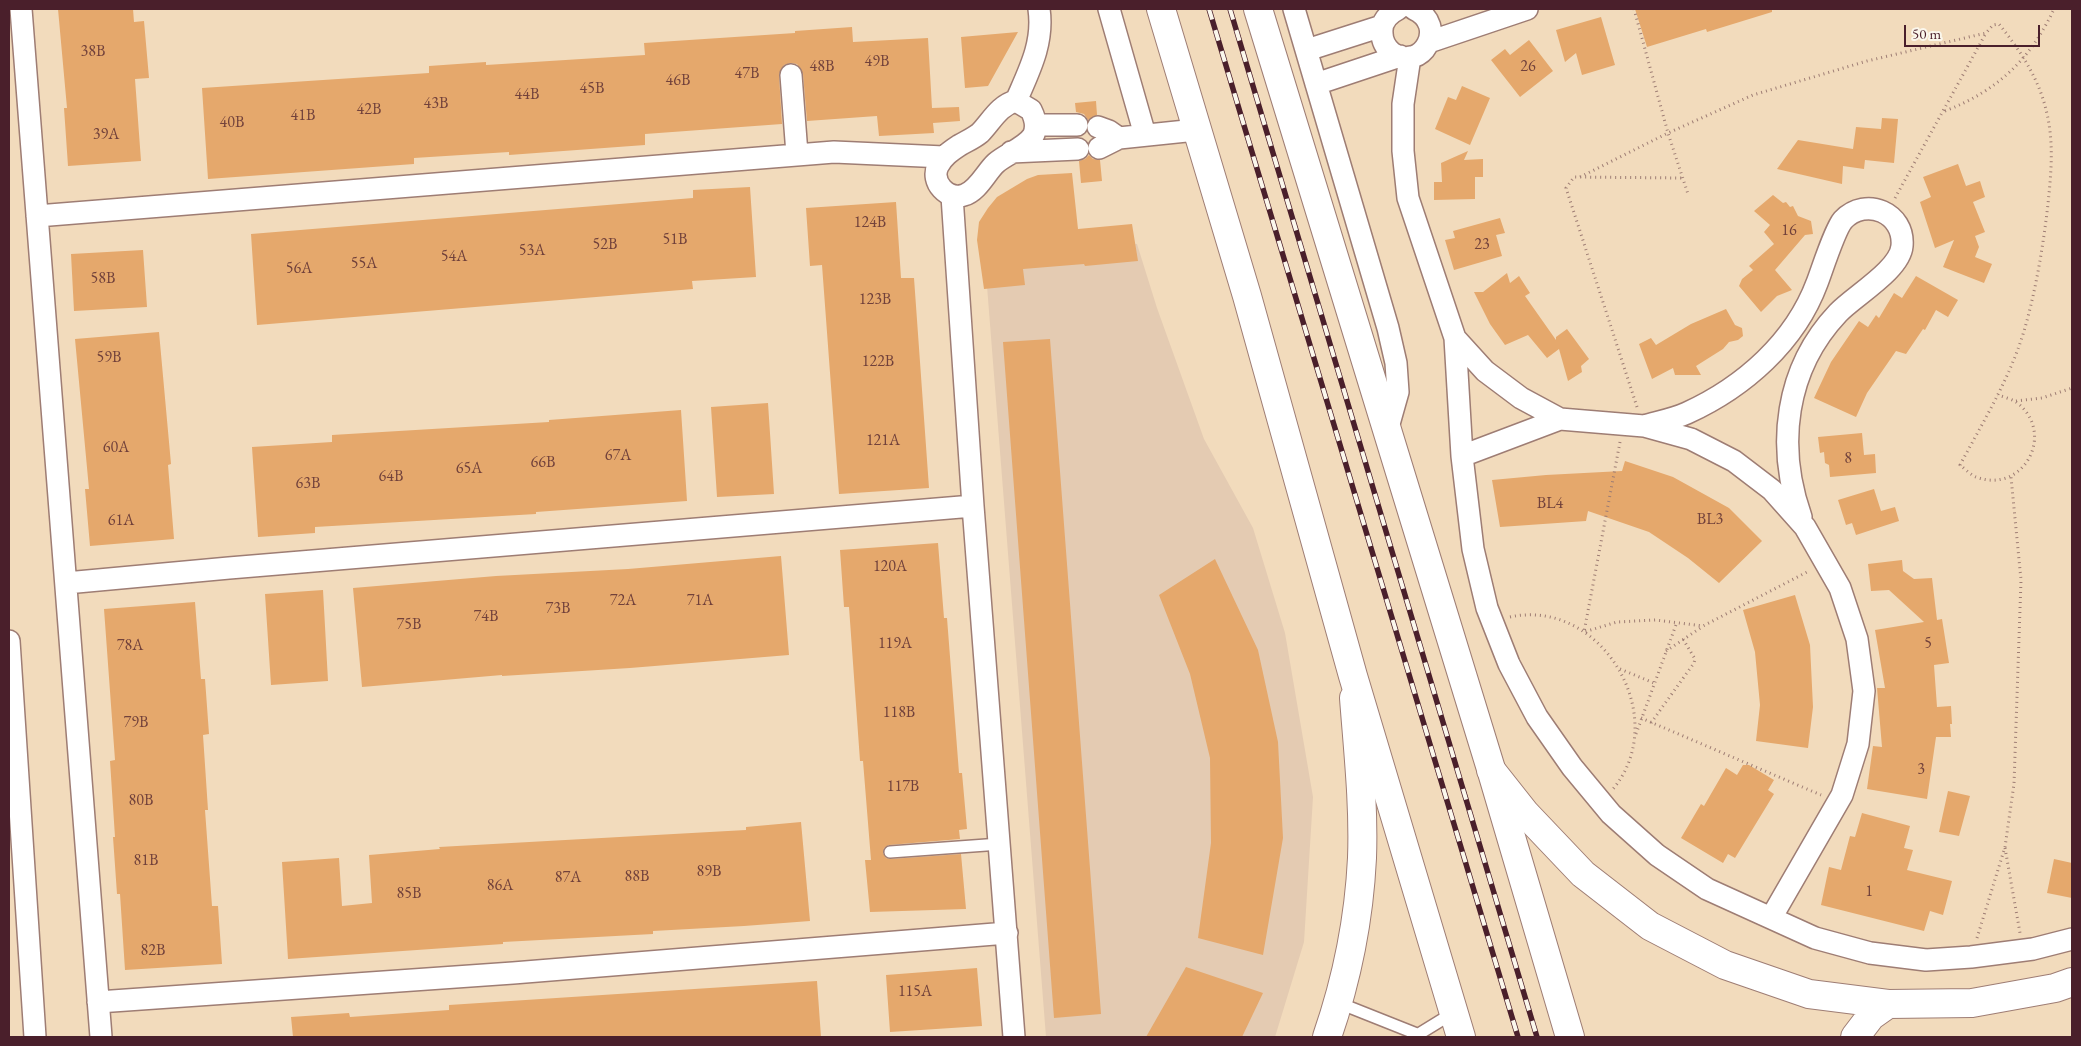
<!DOCTYPE html>
<html>
<head>
<meta charset="utf-8">
<style>
  body { margin:0 }
  #map { position:relative; width:2081px; height:1046px; overflow:hidden; background:#f2dbbc; font-family:"EB Garamond",serif }
  canvas { display:block }
  .frame { position:absolute; inset:0; border:10px solid #4a1f2b; pointer-events:none }
  .scale { position:absolute; left:1904px; top:25px; width:136px; height:22px; box-sizing:border-box; border:2px solid #4a1f2b; border-top:0; padding-left:6px; font-size:15px; line-height:18px; white-space:nowrap; color:#4a1f2b; -webkit-text-stroke:4px #fbf7ec; paint-order:stroke }
</style>
</head>
<body>
<div id="map">
<canvas width="2081" height="1046"></canvas>
<div class="frame"></div>
<div class="scale">50 m</div>
</div>
<script>
const g = document.querySelector('canvas').getContext('2d');
g.lineJoin = 'round';
function fillPath(path, color) { g.fillStyle = color; g.fill(path, 'evenodd'); }
function trace(path, color, width, dash) { g.strokeStyle = color; g.lineWidth = width; g.lineCap = dash ? 'butt' : 'round'; g.setLineDash(dash || []); g.stroke(path); }
function write(font, color, halo, rows, align = 'center') {
  g.font = font + ' "EB Garamond",serif'; g.lineWidth = 5; g.setLineDash([]); g.textBaseline = 'middle'; g.strokeStyle = halo; g.fillStyle = color; for (const [text, x, y, turn = 0] of rows) {
    g.save(); g.translate(x, y); g.rotate((+turn || 0) * Math.PI / 180); g.textAlign = isNaN(turn) ? turn : align; if (halo) g.strokeText(text, 0, 0); g.fillText(text, 0, 0); g.restore();
  }
}
fillPath(new Path2D(`
  M983 235 1137 244 1157 308 1204 439 1253 528 1285 633 1313 797 1304 942 1275 1037H1046Z`), '#e4cbb2');
fillPath(new Path2D(`
  M58 9H133L134 22 144 21 149 78 135 79 141 161 68 166 64 108H67Z
  M1635 9H1772V12L1707 32 1706 29 1647 47Z
  M1601 17 1615 65 1582 75 1576 53 1565 62 1556 30Z
  M852 27 853 42 928 38 932 108 959 107 960 121 933 123 934 133 879 136 877 116 807 121 803 74 797 64 791 63 784 65 779 75 782 124 645 134V145L509 155V152L414 158V164L208 179 202 88 429 73V66L486 62V65L645 55 644 43 795 33V31Z
  M1018 32 988 86 965 88 961 37Z
  M1529 40 1553 71 1520 97 1491 60 1505 49 1510 55Z
  M1462 86 1490 98 1470 145 1435 129 1448 97 1456 100Z
  M1096 101 1097 115 1088 120 1084 114 1076 112 1075 103Z
  M1882 118 1898 119 1894 163 1865 160 1864 169 1843 166 1842 184 1777 169 1798 140 1853 149 1856 127 1881 129Z
  M1468 151 1464 160 1483 159V177H1475V199L1434 200V182H1442L1441 163Z
  M1089 155 1093 159 1100 160 1102 181 1081 183 1079 161 1085 159Z
  M1958 164 1966 186 1980 181 1985 197 1973 202 1985 232 1975 236 1979 247 1975 257 1992 264 1984 283 1943 267 1954 240 1935 248 1920 202 1931 197 1923 177Z
  M1072 173 1078 229 1132 224 1138 261 1085 266 1084 264 1023 269 1025 285 984 289 977 240 979 222 988 208 997 197 1027 179 1038 175Z
  M750 187 756 277 692 281 693 289 257 325 251 234 693 198V190Z
  M1773 195 1783 203 1786 202 1790 207 1793 206 1798 216 1811 221 1813 234 1805 235 1775 270 1792 290 1777 296 1761 312 1739 286 1742 279 1753 270 1749 266 1774 244 1764 232 1770 225 1754 211Z
  M896 202 901 278H914L929 488 839 494 822 265 810 266 806 208Z
  M1500 218 1505 233 1496 235 1502 256 1454 270 1445 240 1455 238 1453 231Z
  M143 250 147 307 74 311 71 254Z
  M1507 273 1510 283 1519 276 1530 293 1525 296 1556 340V337L1567 329 1589 359 1581 366 1582 372 1568 381 1559 349 1547 358 1528 335 1505 345 1490 324 1474 292H1483Z
  M1916 276 1958 300 1948 317 1936 310 1925 330 1923 329 1906 354 1896 351 1867 393 1856 417 1814 398 1831 362 1859 321 1868 327 1876 315 1879 318 1894 293 1902 298Z
  M1726 309 1735 325 1742 328 1743 336 1738 340 1729 342 1723 349 1696 366 1701 375H1675L1673 368 1652 379 1639 344 1651 338 1656 345 1691 324Z
  M159 332 171 464 168 465 174 539 90 546 85 489H89L75 339Z
  M1050 339 1101 1014 1054 1018 1003 342Z
  M768 403 774 494 717 497 711 407Z
  M681 410 687 501 536 512V514L315 527V533L258 537 252 447 332 442V435L549 422V420Z
  M1862 433 1864 455 1875 454 1876 473 1830 477 1829 465 1825 463 1824 452 1820 453 1818 437Z
  M1625 461 1673 477 1729 508 1762 541 1719 583 1688 558 1649 532 1588 511 1586 521 1500 527 1492 480 1546 475 1622 471Z
  M1874 489 1881 511 1895 507 1899 521 1856 535 1852 523 1846 525 1838 500Z
  M938 543 944 618H947L959 773H962L967 829 959 830 960 839 889 845 884 848 883 853 886 858 891 859 961 854 966 909 870 912 865 860H871L863 761H860L849 607H844L840 550Z
  M781 556 789 655 630 668 502 676V675L362 687 353 588 496 576 628 569Z
  M1215 559 1258 650 1278 742 1283 838 1263 955 1198 938 1211 843 1210 758 1190 674 1159 595Z
  M1902 560 1903 571 1914 579 1932 578 1937 620 1942 619 1949 663 1934 665 1937 707 1951 706 1952 724H1950L1951 737H1936L1927 799 1867 789 1873 746 1882 747 1877 688H1885L1875 630 1924 622 1889 590 1871 591 1868 564Z
  M323 590 328 681 271 685 265 594Z
  M1795 595 1810 645 1813 707 1808 748 1756 741 1760 705 1755 652 1743 610Z
  M195 602 201 679H205L209 734 203 735 208 810H205L212 906H218L222 964 125 970 120 894H117L113 837H115L110 761 115 760 104 609Z
  M1743 765H1749L1774 780 1768 790 1774 794 1735 858 1728 854 1723 863 1681 838 1701 804 1704 806 1726 768 1737 775Z
  M1948 791 1970 796 1959 836 1939 832Z
  M1862 813 1910 826 1904 848 1913 850 1907 870 1952 881 1943 915 1930 911 1924 931 1821 905 1829 867 1841 870 1850 836 1855 837Z
  M801 822 810 921 744 926 653 931V934L503 942V944L288 959 282 862 339 858 342 906 372 903 369 855 440 849 439 847 746 830V827Z
  M2054 859 2072 863V898L2047 893Z
  M1186 967 1263 993 1242 1037H1146Z
  M977 968 982 1026 890 1032 886 975Z
  M817 981 821 1037H293L291 1017 349 1013 350 1017 449 1010V1005Z`), '#e5a86c');
const service = new Path2D(`
  M890 852 1000 844
  M1339 1003 1417 1034 1418 1037
  M1414 1037 1453 1013`);
const minor = new Path2D(`
  M21 9 101 1037
  M1109 9 1145 135
  M1294 9 1388 328 1396 363 1398 392 1387 431
  M1398 9C1388 14 1381 22 1382 33 1382 41 1386 48 1392 53 1422 73 1449 25 1414 9
  M1429 42 1527 9
  M1307 50 1382 26
  M1410 57 1403 104V151L1408 198 1455 338 1462 456 1473 549 1487 608 1509 664 1537 717 1572 767 1611 814 1657 855 1707 889 1815 938 1870 953 1926 960 1971 957 2033 949 2072 939
  M791 75 797 154
  M1316 84 1400 56
  M1016 101 1031 110C1035 118 1038 127 1033 136 1025 148 1006 154 996 163 986 172 978 191 964 195 948 201 930 182 938 166 943 156 951 151 960 145 967 141 974 138 980 133 991 122 999 105 1016 101Z
  M1016 101C1029 71 1044 43 1039 9
  M1036 125H1077
  M1098 127 1109 131 1119 138
  M1099 148 1119 138 1196 130
  M1011 152 1078 149
  M952 196 973 506 1014 1037
  M37 216 834 152 944 157
  M1455 338 1485 371 1521 398 1560 419 1644 426 1691 439 1734 461 1772 490 1805 527 1840 588 1857 639 1864 691 1858 744 1842 795 1771 918
  M1644 426C1658 422 1674 419 1687 413 1744 387 1795 342 1817 283 1822 270 1835 229 1843 220 1866 196 1905 213 1902 246 1900 270 1854 296 1838 313 1785 369 1776 446 1801 517
  M1462 456 1560 419
  M66 583 229 568 973 506
  M9 641 35 1037
  M98 1002 513 973 1007 933`);
const tertiary = new Path2D(`
  M1491 770 1525 813 1583 874 1650 926 1725 965 1809 994 1888 1004 1972 1003 2055 988 2072 982
  M1327 1037C1347 979 1359 920 1362 858 1364 805 1358 751 1354 698
  M1855 1037 1871 1016 1888 1004`);
const secondary = new Path2D(`
  M1161 9 1247 296 1353 676 1461 1037
  M1258 9 1491 769 1570 1037`);
trace(service, '#9e7d74', 14);
trace(minor, '#9e7d74', 24);
trace(tertiary, '#9e7d74', 30);
trace(secondary, '#9e7d74', 30);
trace(new Path2D(`
  M1634 9 1668 133 1688 194
  M1945 111C1997 91 2030 60 2054 9
  M1580 177 1668 133 1753 95 1867 61 1986 33 1993 25 1999 24C2020 50 2040 80 2047 114 2054 144 2051 174 2048 204 2043 247 2036 290 2024 331 2010 378 1983 422 1960 465 1965 469 1971 475 1976 477 2024 495 2057 432 2016 402 2011 399 2004 397 1998 395
  M1895 198 1986 33
  M2016 401 2042 398 2072 388
  M1637 407 1566 188 1574 177 1682 178
  M1620 442 1584 632 1617 622 1656 620 1703 626 1809 571
  M1510 617C1601 597 1673 717 1613 789
  M1666 651 1702 627
  M1620 669 1654 683
  M1641 718 1821 795
  M1651 723 1694 663 1695 659 1683 639
  M1636 734 1677 622
  M2005 848 2020 933
  M1977 938 2005 847 2014 784 2021 580 2011 477`), '#9e7d74', 3, [1, 4]);
trace(service, '#fff', 11);
trace(minor, '#fff', 21);
trace(tertiary, '#fff', 28);
trace(secondary, '#fff', 28);
const rail = new Path2D(`
  M1209 9 1518 1037
  M1230 9 1537 1037`);
trace(rail, '#4a1f2b', 5.5);
trace(rail, '#fbf7ec', 4, [11]);
write('16px', '#71413b', null, [
  ["38B",93,52],
  ["49B",877,62],
  ["48B",822,67],
  ["26",1528,67],
  ["47B",747,74],
  ["46B",678,81],
  ["45B",592,89],
  ["44B",527,95],
  ["43B",436,104],
  ["42B",369,110],
  ["41B",303,116],
  ["40B",232,123],
  ["39A",106,135],
  ["124B",870,223],
  ["16",1789,231],
  ["51B",675,240],
  ["52B",605,245],
  ["23",1482,245],
  ["53A",532,251],
  ["54A",454,257],
  ["55A",364,264],
  ["56A",299,269],
  ["58B",103,279],
  ["123B",875,300],
  ["59B",109,358],
  ["122B",878,362],
  ["121A",883,441],
  ["60A",116,448],
  ["67A",618,456],
  ["8",1848,459],
  ["66B",543,463],
  ["65A",469,469],
  ["64B",391,477],
  ["63B",308,484],
  ["BL4",1550,504],
  ["BL3",1710,520],
  ["61A",121,521],
  ["120A",890,567],
  ["72A",623,601],
  ["71A",700,601],
  ["73B",558,609],
  ["74B",486,617],
  ["75B",409,625],
  ["119A",895,644],
  ["5",1928,644],
  ["78A",130,646],
  ["118B",899,713],
  ["79B",136,723],
  ["3",1921,770],
  ["117B",903,787],
  ["80B",141,801],
  ["81B",146,861],
  ["89B",709,872],
  ["88B",637,877],
  ["87A",568,878],
  ["86A",500,886],
  ["1",1869,892],
  ["85B",409,894],
  ["82B",153,951],
  ["115A",915,992]
]);
</script>
</body>
</html>
